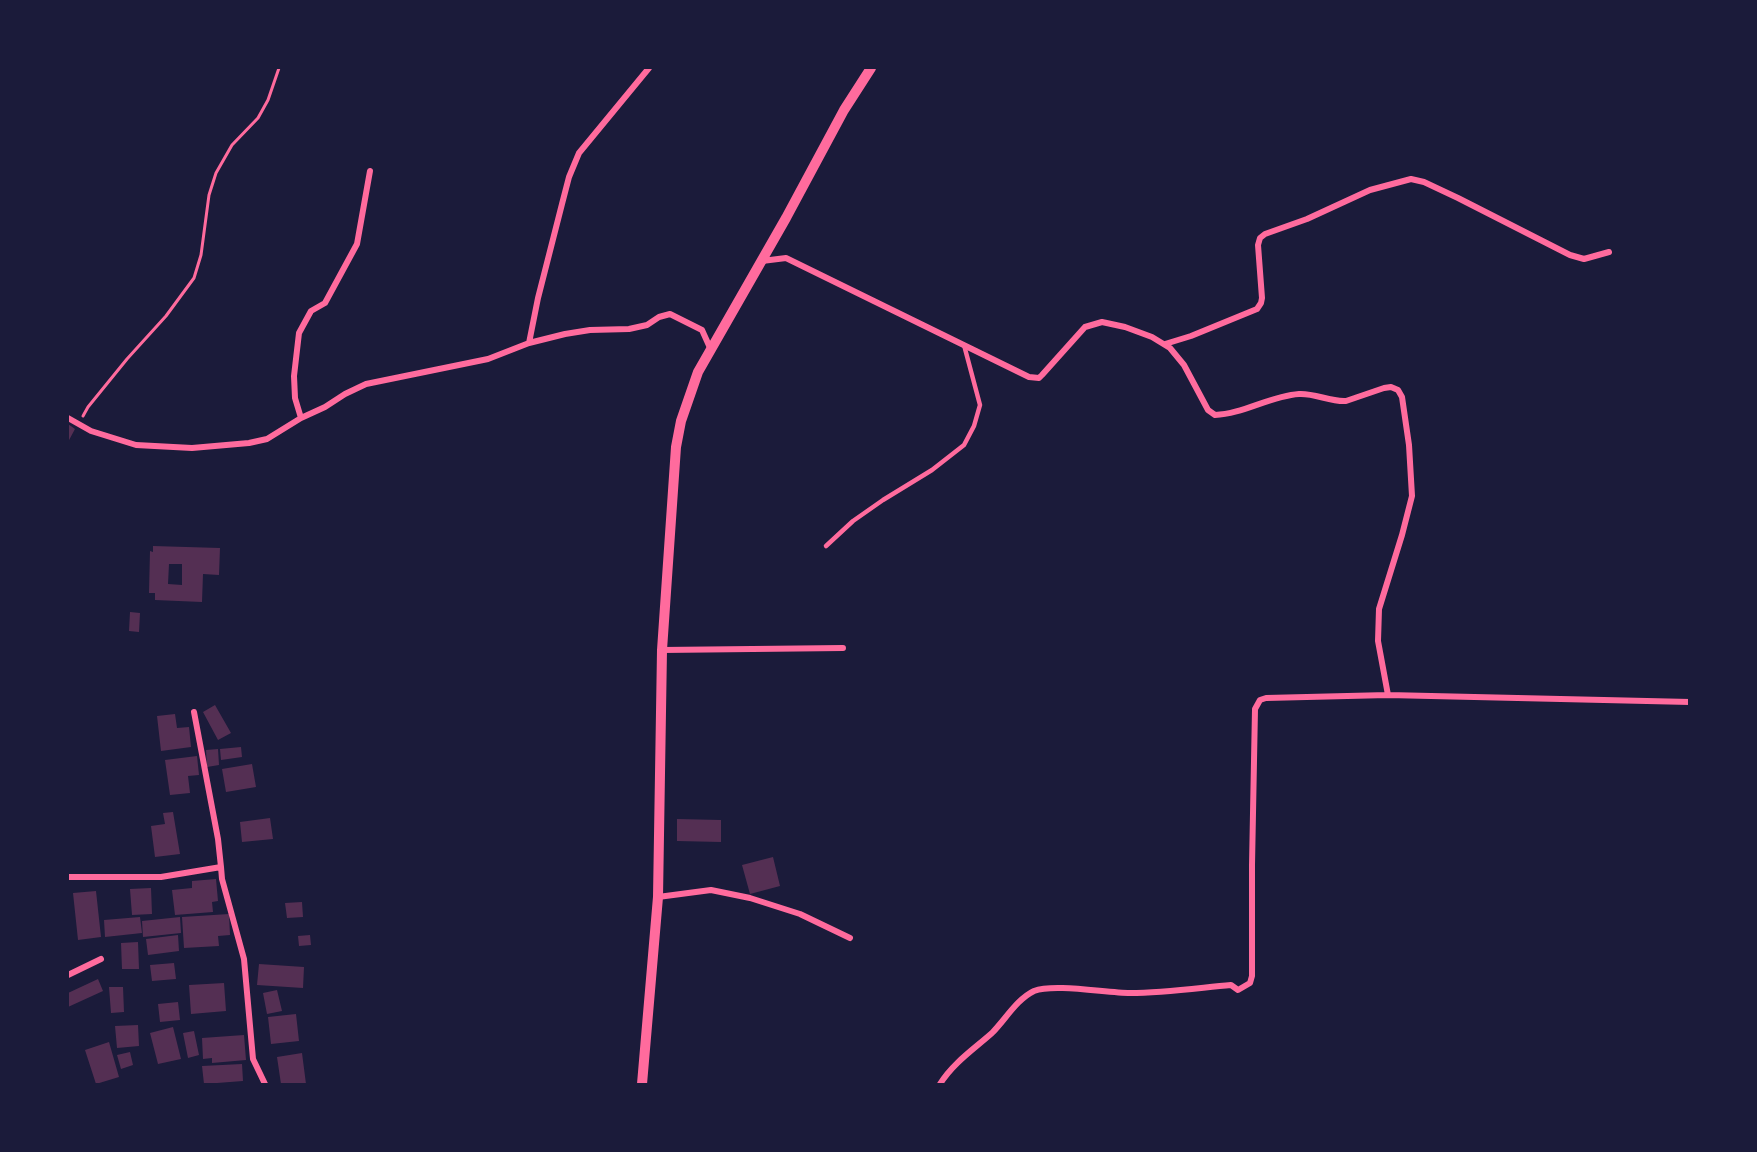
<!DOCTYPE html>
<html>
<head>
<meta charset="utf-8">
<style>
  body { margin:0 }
  #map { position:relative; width:1757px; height:1152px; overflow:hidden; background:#1b1b3a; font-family:"PT Sans",sans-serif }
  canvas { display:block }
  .frame { position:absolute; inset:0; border:69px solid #1b1b3a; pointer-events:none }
</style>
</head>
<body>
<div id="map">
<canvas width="1757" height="1152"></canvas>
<div class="frame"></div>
</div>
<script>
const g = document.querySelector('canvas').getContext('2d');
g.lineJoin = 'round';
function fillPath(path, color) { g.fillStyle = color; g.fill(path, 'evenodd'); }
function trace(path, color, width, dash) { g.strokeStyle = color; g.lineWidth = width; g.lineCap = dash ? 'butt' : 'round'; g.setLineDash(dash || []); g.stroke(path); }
fillPath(new Path2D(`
  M68 424 75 429 68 442Z
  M153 546 220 548 219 575 203 574 202 602 155 600V593H149L150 551 153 552ZM169 564H182V585L168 584Z
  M130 612 140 613 139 632 129 631Z
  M215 705 231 733 218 740 203 712Z
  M175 714 177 728 189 727 191 747 161 751 157 716Z
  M241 747 242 757 221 760 220 749Z
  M218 749 219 765 207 767 206 750Z
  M197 756 199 775 188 776 190 793 170 795 165 760Z
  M252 764 256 787 226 792 222 769Z
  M173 812 180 854 155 857 151 826 165 824 163 813Z
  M270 818 273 839 242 842 240 822Z
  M677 819 721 820V842L677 841Z
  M773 857 780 886 750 894 742 865Z
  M216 879 218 901 212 902 213 912 175 915 172 890 192 888V881Z
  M151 888 152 914 132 915 130 889Z
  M96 891 101 937 78 940 73 893Z
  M302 902 303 917 287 918 285 903Z
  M229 914 230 935 218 936 219 946 184 948 182 917Z
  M140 917 142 933 105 937 104 920Z
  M180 917 181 933 143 937 142 921Z
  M178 935 179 951 148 955 146 939Z
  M310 935 311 945 299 946 298 936Z
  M138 942 139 969H122L121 943Z
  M174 963 176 979 152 981 150 965Z
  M259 964 304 967 303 988 257 985Z
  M98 979 103 991 68 1007V993Z
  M224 983 226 1011 191 1014 189 985Z
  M109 987H123L124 1012 111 1013Z
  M277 990 282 1011 267 1014 263 993Z
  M178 1002 180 1020 160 1022 158 1004Z
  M296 1014 299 1041 271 1044 268 1017Z
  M138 1025 139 1046 117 1048 115 1026Z
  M173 1027 181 1059 158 1064 150 1033Z
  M194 1031 199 1055 188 1058 183 1033Z
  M244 1035 246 1060 212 1063V1058L203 1059 202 1038Z
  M109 1042 119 1077 96 1084 85 1050Z
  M130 1052 133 1065 121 1069 117 1055Z
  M302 1053 306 1084H281L277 1057Z
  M242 1064 243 1081 204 1084 202 1066Z`), '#542f53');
trace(new Path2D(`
  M83 416 88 407 127 359 166 316 194 278 201 255 209 195 216 173 232 145 258 118 268 100 279 68`), '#ff6b9d', 3);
trace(new Path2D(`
  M826 546 853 521 883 500 932 470 964 445 974 426 980 405 964 345`), '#ff6b9d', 4.5);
trace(new Path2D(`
  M762 261 786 258 1029 377 1039 378 1042 375 1085 327 1102 322 1125 327 1152 337 1170 348 1184 365 1208 410 1215 415C1243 414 1270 396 1299 394 1315 393 1330 402 1346 401L1384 388 1391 387 1398 390 1402 397 1409 445 1412 496 1402 535 1379 609 1378 641 1388 695 1266 698 1260 700 1255 709 1252 865V976L1250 983 1238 990 1231 985C1198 988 1164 993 1130 993 1106 993 1054 983 1034 991 1017 999 1005 1020 992 1033 974 1049 953 1063 940 1084
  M529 343 538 298 562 204 569 177 579 153 649 68
  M1165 344 1191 336 1257 309 1261 303 1262 298 1258 245 1260 238 1265 234 1307 219 1370 190 1411 179 1424 182 1458 198 1570 255 1584 259 1609 252
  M68 418 91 431 136 445 192 448 249 443 267 439 301 418 325 407 345 394 366 384 488 359 529 343 565 334 590 330 629 329 647 325 659 317 670 314 702 330 711 350
  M301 418 295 398 294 376 299 333 311 311 325 303 357 244 370 171
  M662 650 843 648
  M1388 695 1690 702
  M194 712 218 839 221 867
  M68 877H161L221 867 222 879 244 959 253 1059 265 1084
  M658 897 711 890 750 898 800 914 850 938
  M68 975 101 959`), '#ff6b9d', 6);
trace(new Path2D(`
  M642 1084 658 897 662 650 676 447 681 421 698 372 786 218 844 110 871 68`), '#ff6b9d', 10);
</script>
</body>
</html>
